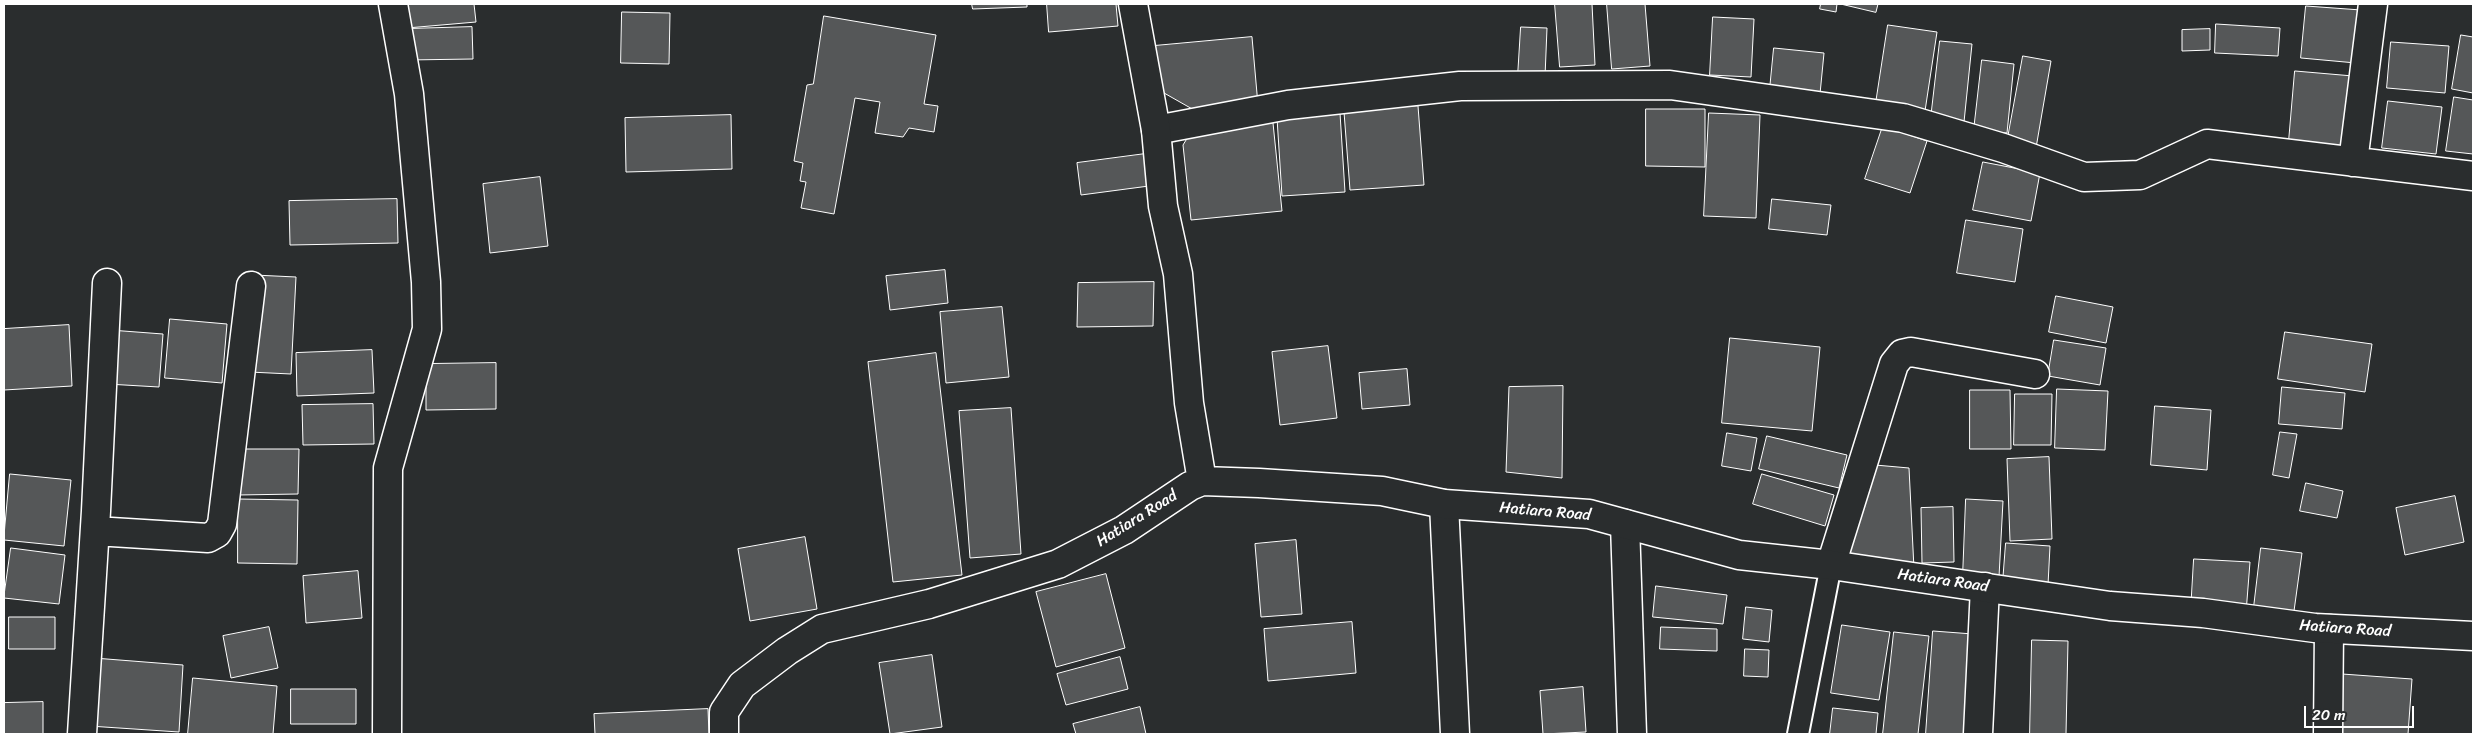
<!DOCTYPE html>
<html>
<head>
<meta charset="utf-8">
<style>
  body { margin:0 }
  #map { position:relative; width:2477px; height:738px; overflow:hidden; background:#2a2d2e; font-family:Sriracha,sans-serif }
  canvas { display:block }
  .frame { position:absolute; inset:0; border:5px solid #fff; pointer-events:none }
  .scale { position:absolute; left:2304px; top:706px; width:110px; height:22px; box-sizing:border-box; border:2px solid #fff; border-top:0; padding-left:6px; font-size:15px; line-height:18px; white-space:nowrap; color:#fff; -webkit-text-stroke:4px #2a2d2e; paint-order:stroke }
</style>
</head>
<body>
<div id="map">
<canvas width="2477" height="738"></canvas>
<div class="frame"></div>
<div class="scale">20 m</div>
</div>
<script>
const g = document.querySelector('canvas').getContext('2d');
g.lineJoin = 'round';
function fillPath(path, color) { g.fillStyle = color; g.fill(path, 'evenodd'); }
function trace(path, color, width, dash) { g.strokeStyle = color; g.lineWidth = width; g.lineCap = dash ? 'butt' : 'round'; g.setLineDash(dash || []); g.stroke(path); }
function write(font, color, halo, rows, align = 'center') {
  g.font = font + ' Sriracha,sans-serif'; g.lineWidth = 4; g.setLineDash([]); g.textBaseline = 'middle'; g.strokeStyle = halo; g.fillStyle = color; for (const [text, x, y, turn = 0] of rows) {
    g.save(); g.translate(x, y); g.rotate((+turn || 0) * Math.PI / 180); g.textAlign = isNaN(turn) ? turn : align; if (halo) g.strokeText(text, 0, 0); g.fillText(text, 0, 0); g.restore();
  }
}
const building = new Path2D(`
  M406 4H474L476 22 407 28Z
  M972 4H1027V7L973 9Z
  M1047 4H1116L1118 26 1049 32Z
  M1555 4H1592L1595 65 1560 67Z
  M1607 4H1645L1650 66 1612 69Z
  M1821 4H1837L1836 12 1820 9Z
  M1841 4H1878L1876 12Z
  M2306 6 2361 10 2356 63 2301 58Z
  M622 12 670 13 669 64 621 63Z
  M824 16 936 35 924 104 938 106 934 132 909 128 903 137 875 133 880 102 855 98 834 214 801 208 806 182 800 181 803 163 794 161 807 85 813 84Z
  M1713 17 1754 19 1751 77 1710 75Z
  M2216 24 2280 28 2278 56 2215 53Z
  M1888 25 1937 32 1925 111 1876 103Z
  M472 27 473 59 407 60 406 29Z
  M1521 27 1547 28 1545 77 1518 76Z
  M2210 29V50L2182 51V30Z
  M2461 35 2473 37V93L2452 89Z
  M1252 37 1258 105 1194 110 1157 89 1154 46Z
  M1940 41 1972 44 1964 122 1931 118Z
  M2391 42 2449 46 2445 93 2387 88Z
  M1774 48 1824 53 1820 94 1770 89Z
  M2023 56 2051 61 2036 148 2007 143Z
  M1982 60 2014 64 2007 133 1974 130Z
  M2295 71 2353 76 2348 146 2289 141Z
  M2454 97 2473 100V154L2446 151Z
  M2388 101 2442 107 2436 154 2382 148Z
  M1418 106 1424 185 1350 190 1344 112Z
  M1646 109H1705V167L1646 166Z
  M1340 113 1345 192 1282 196 1277 118Z
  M1709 113 1760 115 1756 218 1704 216Z
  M731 115 732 169 626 172 625 118Z
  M1273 123 1282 211 1191 220 1183 145 1191 132Z
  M1883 126 1927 141 1910 193 1865 179Z
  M1145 154 1149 186 1081 195 1077 163Z
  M1983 162 2040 173 2031 221 1973 210Z
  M540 177 548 246 490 253 483 184Z
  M397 199 398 243 290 245 289 201Z
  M1772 199 1831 205 1827 235 1769 229Z
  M1966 220 2023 229 2015 282 1957 273Z
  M945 270 948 303 890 310 886 276Z
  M254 275 296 277 291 374 249 372Z
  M1154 282 1153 326 1077 327 1078 283Z
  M2056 296 2113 307 2106 343 2049 332Z
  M1002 307 1009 377 946 383 940 312Z
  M170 319 227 324 222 383 165 378Z
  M69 325 72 386 4 390V329Z
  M110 330 163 334 159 387 107 384Z
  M2285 332 2372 344 2365 392 2278 379Z
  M1730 338 1820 347 1812 431 1722 423Z
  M2054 340 2106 348 2100 385 2048 376Z
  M1328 346 1337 418 1280 425 1272 352Z
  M372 350 374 393 297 396 296 353Z
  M936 353 962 575 893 582 868 362Z
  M496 363V409L426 410V364Z
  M1407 369 1410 405 1362 409 1359 373Z
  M1563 386 1562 478 1506 472 1509 387Z
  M2282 387 2345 393 2342 429 2279 424Z
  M2057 389 2108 391 2105 450 2055 448Z
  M1970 390H2010L2011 449H1970Z
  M2015 394H2052L2051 445H2014Z
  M373 404 374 444 303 445 302 405Z
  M2155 406 2211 410 2207 470 2151 465Z
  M1011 408 1021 554 970 558 959 411Z
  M2280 432 2297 434 2289 478 2273 475Z
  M1727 433 1757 438 1751 471 1722 466Z
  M1767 436 1847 455 1839 488 1759 469Z
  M238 449H299L298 494 238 495Z
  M2049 457 2052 539 2010 541 2007 459Z
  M1875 465 1909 468 1914 569 1849 553Z
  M10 474 71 480 64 546 4 540Z
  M1762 474 1834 495 1825 526 1753 504Z
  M2306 483 2343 491 2337 518 2300 511Z
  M2455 496 2464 542 2405 555 2396 508Z
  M238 499 298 500 297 564 238 563Z
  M1966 499 2003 501 1999 577 1963 576Z
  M1953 507 1954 562 1922 563 1921 508Z
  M805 537 817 609 750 621 738 549Z
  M1296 540 1302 614 1261 617 1255 544Z
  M2006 543 2050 546 2048 585 2003 582Z
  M11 548 65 555 59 604 4 598Z
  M2261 548 2302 553 2294 611 2254 607Z
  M2194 559 2250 562 2246 613 2191 610Z
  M358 571 362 618 306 623 303 576Z
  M1106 574 1125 648 1056 667 1036 592Z
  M1656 586 1727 595 1723 624 1653 617Z
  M1746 607 1772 610 1769 642 1743 639Z
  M9 617H55V649H9Z
  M1352 622 1356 673 1268 681 1264 629Z
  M1842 625 1890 632 1879 700 1831 693Z
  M269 627 278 668 231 678 223 636Z
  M1661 627 1717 629V651L1660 649Z
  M1933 631 1973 634 1967 734H1926Z
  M1894 632 1929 636 1918 734H1883Z
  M2032 640 2068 641 2066 734H2030Z
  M1745 649 1769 650 1768 677 1744 676Z
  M932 655 942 727 890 734 879 663Z
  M1120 657 1128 689 1066 705 1057 674Z
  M94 658 183 665 179 732 89 726Z
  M2342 674 2412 679 2408 734H2337Z
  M193 678 277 686 273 734H188Z
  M1583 687 1586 732 1543 734 1540 691Z
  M291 689H356V724H291Z
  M43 702V734H4V703Z
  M1140 707 1146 734H1076L1073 724Z
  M1833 708 1878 713 1876 734H1830Z
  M708 709 709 734H595L594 714Z`);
fillPath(building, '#555758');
trace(building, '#fff', 1);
const service = new Path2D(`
  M1798 734 1831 565`);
const minor = new Path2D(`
  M1156 130 1288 105 1460 86 1670 85 1903 118 2003 148 2084 177 2140 175 2207 144 2473 176
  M2353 162 2373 4
  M1444 504 1455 734
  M1625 524 1632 734
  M95 531 208 538 217 533 222 524 251 286
  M1831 565 1894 364 1902 354 1911 352 2035 374
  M82 734 96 511 107 283
  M387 734 388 468 427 329 426 282 409 94 393 4
  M1978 734 1985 587
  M2328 734 2329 629`);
const tertiary = new Path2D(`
  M1133 4 1156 130 1163 206 1178 274 1189 403 1202 481
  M724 734V712L742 685 787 651 822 629 929 604 1058 564 1124 530 1190 486 1202 481 1259 483 1382 491 1444 504 1589 514 1739 555 1831 565 2110 606 2203 613 2315 628 2473 636`);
trace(service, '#fff', 24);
trace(minor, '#fff', 31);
trace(tertiary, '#fff', 31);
trace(service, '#2a2d2e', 20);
trace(minor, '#2a2d2e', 28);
trace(tertiary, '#2a2d2e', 28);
write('16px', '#fff', '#2a2d2e', [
  ["Hatiara Road",1545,512,5],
  ["Hatiara Road",1137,519,-32],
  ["Hatiara Road",1943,581,8],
  ["Hatiara Road",2345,629,4]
]);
</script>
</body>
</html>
